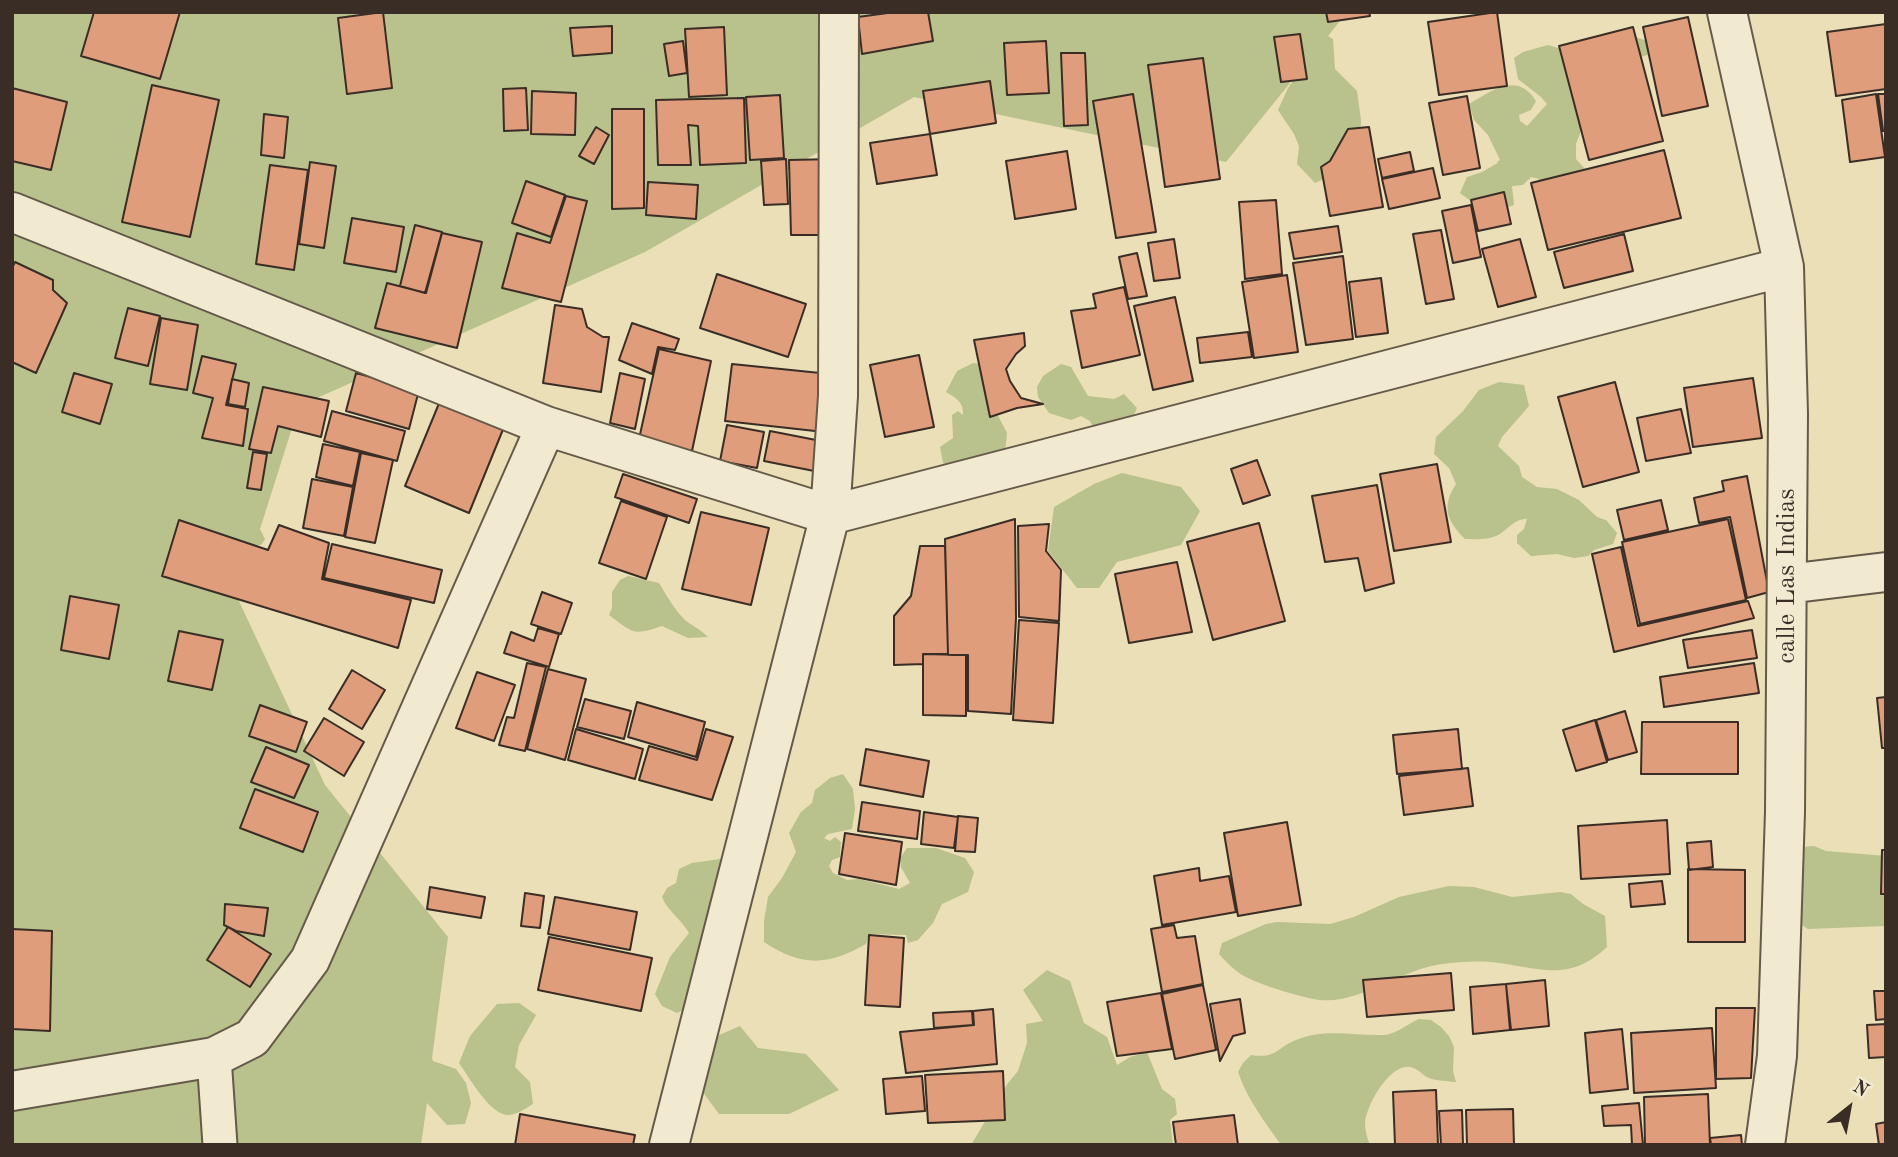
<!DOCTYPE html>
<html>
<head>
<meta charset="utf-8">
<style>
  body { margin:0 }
  #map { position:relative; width:1898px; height:1157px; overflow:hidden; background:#eadfb6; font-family:"Old Standard TT",serif }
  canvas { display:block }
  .frame { position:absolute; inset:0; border:14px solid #392d26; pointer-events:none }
  .north { position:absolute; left:1814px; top:1073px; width:70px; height:70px; -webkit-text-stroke:5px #f1ead0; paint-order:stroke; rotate:31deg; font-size:19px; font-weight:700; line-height:28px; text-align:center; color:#392d26 }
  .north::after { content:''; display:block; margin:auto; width:24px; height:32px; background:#392d26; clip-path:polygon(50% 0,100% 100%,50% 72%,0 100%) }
</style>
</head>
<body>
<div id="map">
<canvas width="1898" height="1157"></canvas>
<div class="frame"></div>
<div class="north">N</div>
</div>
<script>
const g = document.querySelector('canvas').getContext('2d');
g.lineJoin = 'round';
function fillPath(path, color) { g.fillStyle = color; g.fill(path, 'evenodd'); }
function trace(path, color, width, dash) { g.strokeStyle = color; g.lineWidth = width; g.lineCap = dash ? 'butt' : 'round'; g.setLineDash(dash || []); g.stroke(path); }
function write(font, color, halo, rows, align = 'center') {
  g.font = font + ' "Old Standard TT",serif'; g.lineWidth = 7; g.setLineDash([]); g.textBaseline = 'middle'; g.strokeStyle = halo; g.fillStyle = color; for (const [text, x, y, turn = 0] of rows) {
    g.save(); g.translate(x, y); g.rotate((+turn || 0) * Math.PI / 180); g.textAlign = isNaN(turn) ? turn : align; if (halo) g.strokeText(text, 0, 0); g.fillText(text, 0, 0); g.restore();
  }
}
fillPath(new Path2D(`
  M12 12H1347L1328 36 1333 39 1335 69 1357 91 1361 120 1360 139 1326 178 1315 183 1297 164 1299 146 1294 134 1278 110 1288 88 1303 67 1226 162 914 97 645 252 299 406 260 529 265 539 261 545H255L238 599 325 785 448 937 432 1058 433 1061 456 1069 466 1083 471 1103 465 1124 447 1125 427 1103 421 1145H12Z
  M1635 37 1657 44 1655 53 1588 71 1587 115 1576 144V159L1586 170 1556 222 1539 215C1534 202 1532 193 1539 179L1531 177 1523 185 1512 186 1514 205 1478 217 1468 207 1472 202 1460 193 1467 177 1482 172 1498 163 1497 162 1500 160 1488 135 1474 120 1469 104C1492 91 1517 71 1536 101L1531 110 1519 115 1520 121 1527 126 1547 104 1541 97 1518 79 1514 58 1523 52 1548 45 1568 51Z
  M973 363 990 365 993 406 1007 433 1005 453 965 473 943 463 940 447 953 438 952 415 958 411 963 415C964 402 956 398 946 392L957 371Z
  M1061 364 1071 367 1088 396 1114 399 1124 394 1137 408 1133 417 1097 435 1090 421 1081 416 1071 420 1049 413 1038 397 1037 387 1043 376Z
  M1499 382 1524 385 1529 406 1502 437 1498 446 1519 466 1522 477 1537 487 1557 489 1579 500 1597 517 1606 520 1617 533 1613 544 1594 550 1588 556 1574 558 1557 554 1531 556 1517 543V535L1524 529 1527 519C1512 518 1506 534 1493 537 1485 540 1473 539 1465 539 1447 521 1441 507 1456 484L1449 468 1434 454 1436 437 1463 411 1479 390Z
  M1122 473 1181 487 1200 511 1181 545 1117 562 1099 588H1077L1048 551 1054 507 1094 484Z
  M628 576 659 583C667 596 674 609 685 620 693 626 701 630 708 637L688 638 662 626C633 636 633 633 609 615L612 608V592L620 580Z
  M843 774 853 789 855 809 852 829 828 834 824 838 830 841 835 837 841 842 840 857 832 860 829 866 833 873 847 880 859 879 899 889 910 883 901 867 900 858 907 848H936L965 858 974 872 968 892 942 904 933 923 918 940 908 943 906 935 869 934 866 944C827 966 802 967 764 942V921L768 897 782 878 796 852 789 833 801 812 812 803 815 790 830 778Z
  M1814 846 1826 851 1886 856V926L1808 929 1786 915 1802 847Z
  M720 859 732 861 688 1008 677 1013 662 1006 655 994 670 957 689 933C681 919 667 910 662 897L667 888 676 883 679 869 692 863Z
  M1449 886 1474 887 1512 897 1560 892 1571 894 1583 904 1605 916 1607 947C1568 984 1537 967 1491 962 1475 961 1457 962 1442 964 1401 969 1361 1004 1320 1000 1303 998 1264 986 1248 978 1237 973 1227 963 1219 954L1222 943 1266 924 1277 922 1330 924 1354 917 1399 897Z
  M1047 970 1070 981 1084 1023 1107 1037 1117 1065 1130 1057 1147 1052 1162 1089 1175 1099 1177 1114 1170 1120 1173 1145H971L1008 1083 1018 1071 1027 1043 1026 1024 1043 1021 1023 990Z
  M519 1003 536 1015 519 1045 515 1067 530 1082 533 1104C526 1108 517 1115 508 1115 490 1115 469 1077 459 1063L470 1036 497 1004Z
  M1419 1019 1431 1020 1441 1027 1449 1036 1454 1047 1453 1071 1456 1082C1447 1081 1437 1081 1429 1078 1422 1075 1418 1068 1410 1067 1389 1064 1366 1106 1365 1123 1365 1131 1367 1138 1370 1145H1281C1265 1122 1247 1099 1238 1072L1243 1063 1251 1055C1277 1059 1276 1048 1296 1040 1325 1028 1354 1036 1384 1035 1397 1034 1407 1024 1419 1019Z
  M740 1026 758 1048 806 1054 839 1090 789 1114H719L696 1083 708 1040Z`), '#b9c18c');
const building = new Path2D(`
  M94 12H180L160 79 81 56Z
  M383 12 392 88 347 94 338 18Z
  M895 12H928L933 41 862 54 858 17Z
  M1326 12H1369L1370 16 1328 22Z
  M1497 12 1507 86 1439 95 1428 22Z
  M1688 17 1708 106 1662 116 1643 27Z
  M1886 24V89L1836 96 1827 32Z
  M612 26V53L573 56 570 28Z
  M724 27 727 95 689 97 685 29Z
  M1633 27 1663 141 1589 160 1559 46Z
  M1300 34 1307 79 1281 82 1274 37Z
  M683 41 687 73 669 76 664 44Z
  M1046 41 1049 93 1007 95 1004 43Z
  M1061 53H1085L1088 125 1064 126Z
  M1203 58 1220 179 1165 187 1148 65Z
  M990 81 996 123 930 134 923 91Z
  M152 85 219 100 190 237 122 222Z
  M12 88 67 102 51 170 12 161Z
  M526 88 528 130 504 131 503 89Z
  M532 91 576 93 575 135 531 134Z
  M1133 94 1156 232 1116 238 1093 101Z
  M1876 94 1885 157 1850 162 1842 100Z
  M1878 94H1886V131H1883Z
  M780 95 784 158 750 160 746 97Z
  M1467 96 1480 168 1443 175 1429 103Z
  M744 98 746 163 700 165 698 126 688 125 691 165H658L656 100Z
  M612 109H644V208L612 209Z
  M264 114 288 117 284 158 261 155Z
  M596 127 609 135 594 164 579 156Z
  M1369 127 1383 207 1330 216 1321 167 1330 161 1348 129Z
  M930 134 937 175 877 184 870 143Z
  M1664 150 1681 218 1548 250 1531 183Z
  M1067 151 1076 209 1015 219 1006 161Z
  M1410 152 1414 171 1382 178 1378 159Z
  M786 159 788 204 764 205 761 161Z
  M835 159 837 235H791L789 160Z
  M310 162 336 166 324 248 299 244Z
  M270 165 308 170 294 270 256 264Z
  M1433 168 1440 198 1389 209 1382 179Z
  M526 181 565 195 551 237 512 223Z
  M648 182 698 185 696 219 646 215Z
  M1504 192 1511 224 1478 231 1471 200Z
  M566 196 587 201 561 302 502 288 517 233 550 243Z
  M1276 200 1282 274 1245 279 1239 202Z
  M1471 205 1481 257 1453 263 1442 211Z
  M352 218 404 227 396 272 344 263Z
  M415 225 442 232 425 293 400 286Z
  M1338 226 1342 252 1294 259 1289 233Z
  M1441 230 1454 299 1426 304 1413 234Z
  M442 233 482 242 457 348 375 328 387 283 426 293Z
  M1624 234 1633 271 1564 288 1554 252Z
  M1174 239 1180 278 1154 281 1148 243Z
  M1520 239 1536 297 1498 307 1482 249Z
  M1137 253 1147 296 1128 299 1119 257Z
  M1343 256 1353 339 1306 345 1293 263Z
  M15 262 53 280V290L67 303 36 373 12 362V268Z
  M717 274 806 304 788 357 700 328Z
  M1287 275 1298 352 1254 358 1242 282Z
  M1381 278 1388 333 1356 337 1349 282Z
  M1124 287 1140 355 1082 368 1071 311 1096 308 1093 294Z
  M1175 297 1193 381 1153 390 1134 306Z
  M555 305 582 309 587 327 603 337H609L601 392 543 383Z
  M128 308 160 316 148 366 115 358Z
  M161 318 198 325 187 390 150 384Z
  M632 323 679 339 675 350 658 347 652 374 619 360Z
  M1248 332 1252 357 1200 363 1197 338Z
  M1024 333 1025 346 1016 354 1006 369 1010 381 1021 398 1043 404 1017 408 990 417 974 340Z
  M659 349 711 361 692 451 639 439Z
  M919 355 934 427 885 437 870 365Z
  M202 356 236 364 226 405 248 409 243 446 202 438 213 398 193 393Z
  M732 364 830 374 824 432 725 421Z
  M74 373 112 384 100 424 62 412Z
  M356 373 419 390 409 429 346 411Z
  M620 373 645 379 635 429 610 423Z
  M1753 378 1762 438 1693 447 1684 388Z
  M232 379 249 383 245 407 228 404Z
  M1615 382 1639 472 1583 487 1558 397Z
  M263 387 329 401 321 437 278 426 271 453 249 449Z
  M440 401 504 427 469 513 405 486Z
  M1681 409 1691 453 1646 461 1637 418Z
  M332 411 405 431 397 461 324 441Z
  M727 425 764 432 757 468 720 461Z
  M770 431 821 441 814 471 764 461Z
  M323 444 360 452 353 486 316 477Z
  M253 452 267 454 261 490 247 488Z
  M361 453 393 460 375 543 345 537Z
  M1257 460 1270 495 1243 504 1231 469Z
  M1437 464 1451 542 1394 551 1380 474Z
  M623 474 697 499 689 523 615 497Z
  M1747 476 1769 592 1747 598 1730 517 1699 523 1694 498 1724 491 1722 481Z
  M312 479 353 487 344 536 303 528Z
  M1377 485 1394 583 1365 591 1358 558 1325 562 1312 496Z
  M1661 500 1668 530 1624 540 1617 510Z
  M621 501 667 517 646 579 599 563Z
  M701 512 769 528 751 605 682 589Z
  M1015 519 1016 618 1011 714 968 711V655H948L945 539Z
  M1728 519 1746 600 1640 624 1622 542Z
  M179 520 268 550 279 525 329 543 322 579 411 600 398 648 162 576Z
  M1259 523 1285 621 1213 640 1187 542Z
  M1049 524 1046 551 1061 570 1059 621 1019 617 1018 526Z
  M332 544 442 570 434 603 324 578Z
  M920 546H945L948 654H923V664L894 665V616L911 596Z
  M1621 547 1638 626 1748 601 1754 618 1614 652 1592 554Z
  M1177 562 1192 632 1129 643 1115 574Z
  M542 592 572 603 561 634 531 624Z
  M70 596 119 605 109 659 61 650Z
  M1019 620 1059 623 1053 723 1013 720Z
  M538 628 559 634 549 667 504 653 511 632 534 641Z
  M1752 630 1757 658 1688 668 1683 640Z
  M179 631 223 640 212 690 168 681Z
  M923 654 966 655V716L923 715Z
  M527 663 546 667 525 751 499 745 507 717 514 718Z
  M1754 663 1759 693 1664 707 1660 677Z
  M548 669 586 679 565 760 527 749Z
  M352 670 385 690 362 729 329 709Z
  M477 672 515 685 494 741 456 728Z
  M1886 697V748H1882L1877 698Z
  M585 699 631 711 624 739 577 727Z
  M637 702 705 722 696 757 628 737Z
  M260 705 307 722 296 752 249 736Z
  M1625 711 1637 752 1608 760 1596 720Z
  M324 718 364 742 344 776 304 751Z
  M1595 720 1607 762 1576 771 1563 730Z
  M1642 722H1738V774H1641Z
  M576 729 643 749 635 779 568 760Z
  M706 729 733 737 712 800 639 780 649 746 697 760Z
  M1458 729 1462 769 1397 774 1393 735Z
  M266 747 309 765 294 798 251 782Z
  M866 749 929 761 923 797 860 785Z
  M1468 768 1473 806 1404 815 1399 776Z
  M255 789 318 812 303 852 240 828Z
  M862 802 920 811 917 839 858 831Z
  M924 812 958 817 954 848 921 844Z
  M958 816 978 818 975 852 955 851Z
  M1667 820 1670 874 1581 879 1578 826Z
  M1287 822 1301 905 1238 916 1224 833Z
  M845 833 902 842 896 885 839 874Z
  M1711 841 1713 867 1689 870 1687 843Z
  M1882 850H1886V894H1881Z
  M1199 868 1200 881 1229 876 1236 912 1162 925 1154 876Z
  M1688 869 1745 870V942H1688Z
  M1662 881 1665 904 1631 907 1629 884Z
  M430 887 485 897 481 918 427 909Z
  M525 893 544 896 540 928 521 926Z
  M555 897 637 912 630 950 548 934Z
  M225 904 268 908 264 936 236 931 224 925Z
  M1174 925 1177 938 1195 936 1203 984 1162 992 1151 929Z
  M228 927 271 954 250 987 207 960Z
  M12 929 52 931 50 1031 12 1029Z
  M869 935 904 938 900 1007 865 1005Z
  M549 937 652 958 641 1011 538 990Z
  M1451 973 1454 1010 1367 1017 1363 980Z
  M1545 980 1549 1026 1511 1030 1506 984Z
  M1506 984 1510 1030 1473 1034 1470 987Z
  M1203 985 1216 1050 1175 1059 1162 994Z
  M1874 991H1886V1019L1876 1020Z
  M1161 993 1172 1049 1117 1056 1107 1002Z
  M1240 999 1245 1033 1233 1036 1220 1061 1210 1004Z
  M1716 1008H1755L1751 1078 1716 1079Z
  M993 1009 997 1064 906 1073 900 1032 974 1025 973 1011Z
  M972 1011 973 1025 934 1028 933 1013Z
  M1886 1024V1057L1869 1058 1867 1025Z
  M1712 1028 1716 1088 1634 1093 1631 1033Z
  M1622 1029 1628 1089 1590 1093 1585 1033Z
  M1003 1071 1005 1120 928 1123 925 1075Z
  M922 1076 925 1111 886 1114 883 1079Z
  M1436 1090 1438 1145H1395L1393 1092Z
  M1708 1094 1710 1145H1645L1644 1097Z
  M1639 1103 1643 1145H1632L1631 1125 1604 1126 1602 1106Z
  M1513 1109 1514 1145H1467L1466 1110Z
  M1462 1110 1463 1145H1441L1439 1111Z
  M520 1114 635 1135 633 1145H515Z
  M1234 1115 1238 1145H1176L1173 1122Z
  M1886 1122V1145H1879L1876 1124Z
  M1741 1135 1742 1145H1711L1710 1138Z`);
fillPath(building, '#df9d7c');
trace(building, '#392d26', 2);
const service = new Path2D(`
  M214 1057 220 1145`);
const minor = new Path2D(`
  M1727 12 1784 267 1788 414 1785 812 1777 1056 1765 1145
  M12 212 546 426 830 515 1784 267
  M1787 584 1886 572
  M12 1091 214 1057 252 1038 310 960 546 426
  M669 1145 830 515 838 396 839 12`);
trace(service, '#655a4a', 37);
trace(minor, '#655a4a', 42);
trace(service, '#f1ead0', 33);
trace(minor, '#f1ead0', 38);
write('26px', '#392d26', '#f1ead0', [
  ["calle Las Indias",1787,576,-90]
]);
</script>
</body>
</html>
